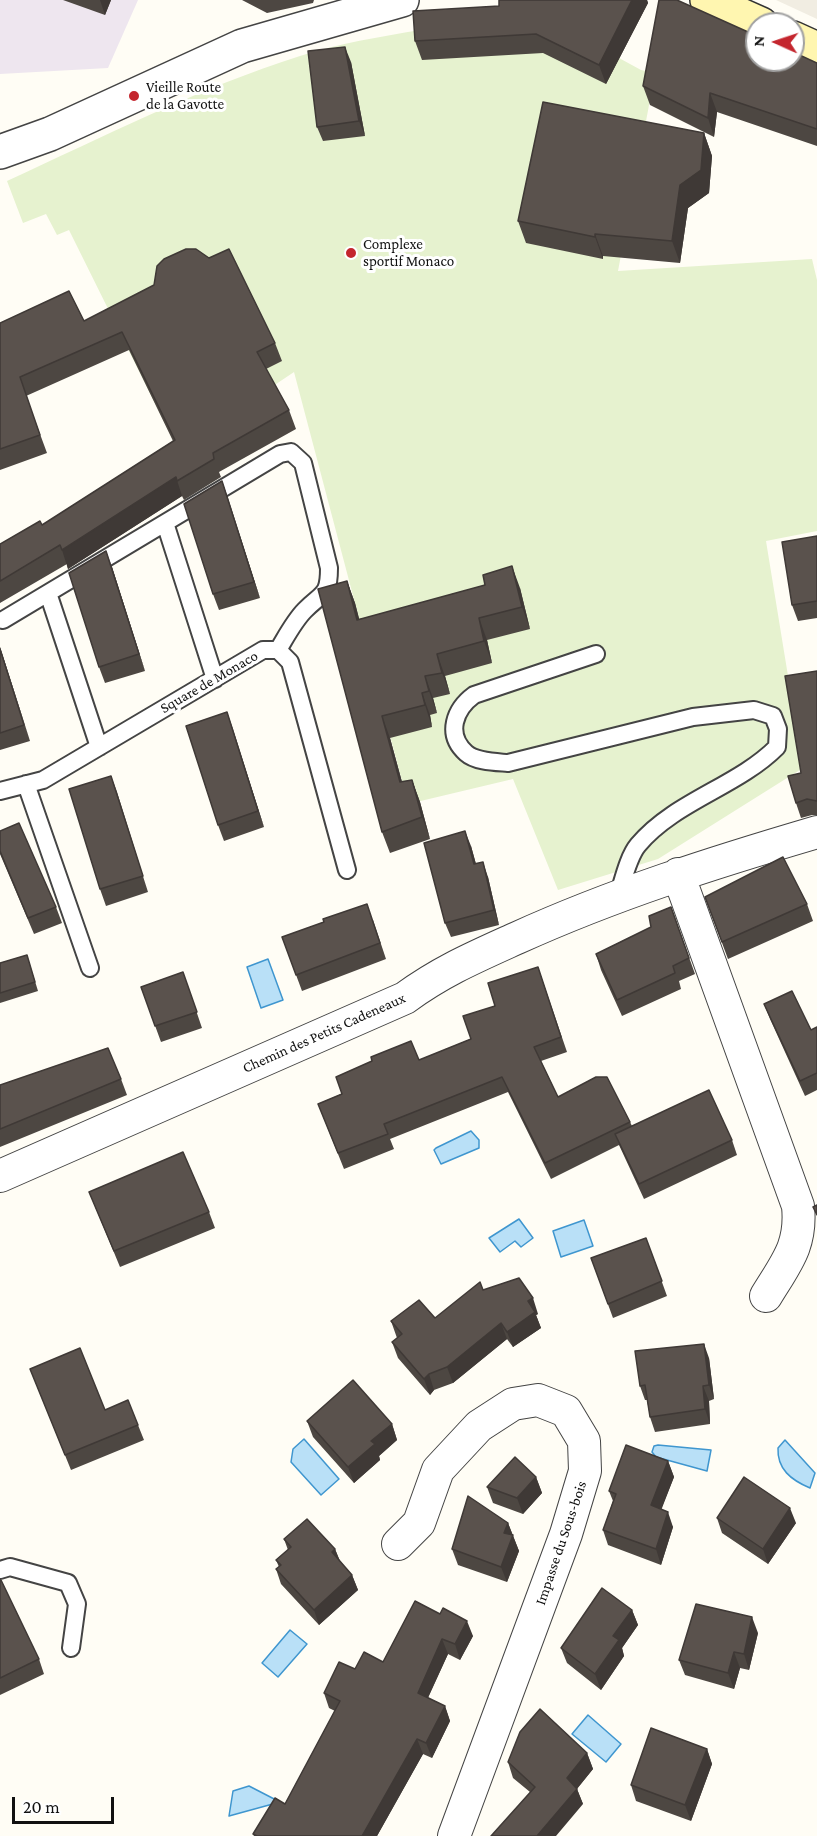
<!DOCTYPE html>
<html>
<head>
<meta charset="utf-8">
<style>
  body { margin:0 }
  #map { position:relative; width:817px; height:1836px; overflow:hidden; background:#fffdf5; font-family:"Crimson Pro",serif }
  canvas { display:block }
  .north { position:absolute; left:745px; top:12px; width:60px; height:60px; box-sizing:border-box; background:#fff; border:2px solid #a0a0a0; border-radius:50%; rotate:273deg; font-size:16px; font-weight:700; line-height:24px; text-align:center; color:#111 }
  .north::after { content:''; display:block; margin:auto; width:21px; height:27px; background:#c4262e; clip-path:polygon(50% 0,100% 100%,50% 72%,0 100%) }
  .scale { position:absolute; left:12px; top:1797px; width:102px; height:27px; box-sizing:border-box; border:3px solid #111; border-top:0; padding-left:8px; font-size:18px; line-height:21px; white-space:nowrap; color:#111; -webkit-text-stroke:4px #fff; paint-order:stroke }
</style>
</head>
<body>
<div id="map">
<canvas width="817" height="1836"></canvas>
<div class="north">N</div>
<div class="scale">20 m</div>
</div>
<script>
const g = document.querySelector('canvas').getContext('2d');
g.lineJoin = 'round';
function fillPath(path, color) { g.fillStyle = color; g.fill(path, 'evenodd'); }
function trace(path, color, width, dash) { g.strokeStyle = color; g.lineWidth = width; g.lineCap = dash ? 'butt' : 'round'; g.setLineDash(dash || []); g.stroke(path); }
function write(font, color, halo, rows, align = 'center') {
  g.font = font + ' "Crimson Pro",serif'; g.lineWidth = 6; g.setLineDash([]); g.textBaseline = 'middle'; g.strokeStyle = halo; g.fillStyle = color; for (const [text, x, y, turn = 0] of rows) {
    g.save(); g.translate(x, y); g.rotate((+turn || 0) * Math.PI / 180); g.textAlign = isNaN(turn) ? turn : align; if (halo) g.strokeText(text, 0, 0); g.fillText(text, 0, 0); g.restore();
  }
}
fillPath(new Path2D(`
  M0 0H138L108 68 0 74Z`), '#eee6ef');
fillPath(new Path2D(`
  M420 30 619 58 641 70 655 73 618 271 812 259 817 280V531L766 541 803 768 658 859 558 890 513 779 408 804 294 372 178 450 69 230 57 235 46 214 23 223 7 181C103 137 199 88 300 56 339 43 380 37 420 30Z`), '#e6f2cf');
fillPath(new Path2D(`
  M776 0H817V19Z`), '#f1ede2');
const water = new Path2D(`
  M268 959 283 1000 261 1008 247 967Z
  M471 1131 479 1140V1148L441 1164 434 1150 436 1148Z
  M519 1219 533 1238 521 1247 515 1241 500 1252 489 1238Z
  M584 1220 593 1246 561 1257 553 1231Z
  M304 1439 339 1479 321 1495 291 1462 293 1449Z
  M785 1440 815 1473 810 1488C791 1480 777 1469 778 1448Z
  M658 1445 711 1450 707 1471 656 1457 652 1452 654 1446Z
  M290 1630 307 1644 278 1677 262 1663Z
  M588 1715 621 1744 606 1762 572 1734Z
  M249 1786 280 1802 229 1816 233 1791Z`);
fillPath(water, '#b9e0f7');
trace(water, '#3f96cf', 1.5);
const service = new Path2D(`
  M165 523 215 679
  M48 593 99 747
  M3 620 280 454 291 452 303 463 329 568C329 596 323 592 305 610 294 621 286 637 278 650
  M596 654 474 695C455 709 445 734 466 753 476 762 496 762 508 763L693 717 754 710 773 716 778 729 777 747C737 787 675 801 638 845 628 857 623 881 618 896
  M26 784 90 968
  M0 791 43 780 263 650H278L290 662 347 870
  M0 1570 10 1567 68 1583 77 1604 71 1648`);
const minor = new Path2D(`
  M678 874 798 1206C802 1246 786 1263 766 1296
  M0 1176 405 998C442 971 475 957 517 938 614 894 715 862 817 832
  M398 1544 419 1523 438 1470 479 1426 513 1404 538 1400 566 1411 584 1441 585 1471 566 1534 454 1836`);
const tertiary = new Path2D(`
  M0 152 50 134 242 46 402 0`);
const secondary = new Path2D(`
  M707 0 761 24
  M793 38 817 49`);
trace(service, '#444', 20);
trace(minor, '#444', 34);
trace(tertiary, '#444', 36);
trace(secondary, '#333', 36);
trace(service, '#fff', 16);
trace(minor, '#fff', 32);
trace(tertiary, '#fff', 33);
trace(secondary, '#fff6b0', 33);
fillPath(new Path2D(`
  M63 0H111L105 15Z
  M242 0H314L313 3 267 13Z
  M499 0H647L648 3 606 84 543 53 422 60 415 41 499 6Z
  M351 62 365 136 323 141 317 127Z
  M817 63V146L717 112 714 137 650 105 643 86Z
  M704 133 712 156 709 193 688 208 680 263 603 256V259L526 243 518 221Z
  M84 321 275 343 282 361 266 369 289 410 296 429 219 472 221 477 184 500 182 496 68 569 67 564 0 603V544L42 525 173 441 129 350 26 396 47 453 0 470V323Z
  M222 481 260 598 219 610 213 594Z
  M817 536V618L798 621 792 605Z
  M112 567 145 671 105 683 99 667Z
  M347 581 355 603 359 619 520 588 530 629 487 640 492 663 445 676 450 694 433 698 437 713 430 715 432 727 390 738 402 782 412 780 420 802 430 839 390 853 382 832Z
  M0 647 30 741 0 750Z
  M817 671V815H812L801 818 796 803Z
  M227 712 264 827 224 841 218 825Z
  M111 776 148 892 106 906 100 889Z
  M0 831 56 907 62 923 34 934 0 854Z
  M471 846 476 864 488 877 499 925 451 937 445 923Z
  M705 897 807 904 813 921 728 959Z
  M671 907 695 974 679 981 681 989 622 1016 601 970 596 954 651 927Z
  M373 920 386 959 302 991 282 937Z
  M27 955 38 991 0 1003V963Z
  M538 967 567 1052 541 1061 558 1097 630 1122 632 1126 732 1140 737 1155 644 1199 619 1145 551 1179 508 1092 390 1139 394 1149 344 1169 318 1104 419 1060 471 1039 495 1006Z
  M183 972 202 1028 161 1042 141 987Z
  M764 1004 811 1030 817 1027V1090L805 1096 770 1019Z
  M121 1079 127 1095 0 1147V1085Z
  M89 1192 209 1212 215 1228 120 1267Z
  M646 1238 667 1296 613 1318 591 1258Z
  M483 1290 538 1314 536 1315 541 1328 513 1347 507 1339 453 1383 434 1390 430 1395 398 1358 392 1342 397 1338 391 1321 435 1318Z
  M709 1358 714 1399 709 1401 710 1424 655 1432 650 1417 647 1400H645L640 1386Z
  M30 1369 105 1410 138 1425 144 1440 71 1470Z
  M307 1421 392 1424 397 1440 379 1456 380 1460 354 1483 313 1437Z
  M668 1461 674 1477 661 1509 673 1527 661 1565 608 1545 603 1530 613 1501 609 1491Z
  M536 1477 542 1493 523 1514 493 1503 487 1487Z
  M717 1518 796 1523 768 1564 722 1533Z
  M508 1523 519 1551 507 1582 458 1565 452 1549Z
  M284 1539 335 1549 340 1561 352 1575 358 1590 319 1625 281 1584 276 1569 279 1567 276 1560 288 1550Z
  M0 1580 39 1659 44 1674 0 1695Z
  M415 1601 473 1636 460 1660 448 1654 428 1698 445 1706 450 1721 432 1758 423 1754 377 1836H254L253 1834 285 1804 335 1711 329 1708 324 1693 355 1669 383 1662Z
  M632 1610 638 1625 622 1648 624 1656 601 1690 567 1663 561 1648Z
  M758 1633 749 1670 740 1668 734 1689 685 1675 679 1660Z
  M707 1749 712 1764 691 1821 636 1801 631 1785Z
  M587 1753 593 1769 577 1789 583 1804 530 1792 513 1778 508 1762Z`), '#4d4742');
fillPath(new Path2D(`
  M100 0H111L105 15Z
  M632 0H647L648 3 606 84 599 65Z
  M345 47 351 62 365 136 359 121Z
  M710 93 717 112 714 137 708 118Z
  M704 133 712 156 709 193 688 208 680 263 672 241 680 185Z
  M595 234 603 256V259L595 237Z
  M176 477 182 496 68 569 62 550Z
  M222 481 228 498 260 598 254 582Z
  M106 551 112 567 145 671 139 654Z
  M512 566 520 588 530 629 522 607Z
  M347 581 355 603 365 641 357 620Z
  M479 618 487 640 492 663 484 641Z
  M0 647 30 741 0 649Z
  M437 654 445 676 450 694 442 673Z
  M425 676 433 698 437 713 429 691Z
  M422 693 430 715 432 727 425 705Z
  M227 712 233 729 264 827 258 811Z
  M382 716 390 738 408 804 400 782Z
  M111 776 117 792 148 892 143 876Z
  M412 780 420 802 430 839 422 817Z
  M465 831 471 846 480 879 474 864Z
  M483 862 488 877 499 925 494 910Z
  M533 1298 538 1314 536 1315 541 1328 513 1347 507 1332 528 1301Z
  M501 1323 507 1339 453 1383 447 1367Z
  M704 1344 709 1358 714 1399 709 1385Z
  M429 1374 434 1390 430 1395 424 1379Z
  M703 1386 709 1401 710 1424 705 1409Z
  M392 1424 397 1440 379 1456 380 1460 354 1483 348 1467 371 1441Z
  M668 1461 674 1477 657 1521 651 1505Z
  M536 1477 542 1493 523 1514 517 1498Z
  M790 1508 796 1523 768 1564 763 1549Z
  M668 1512 673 1527 661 1565 656 1549Z
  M508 1523 519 1551 507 1582 501 1567 504 1533Z
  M335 1549 341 1564 332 1552Z
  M352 1575 358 1590 319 1625 314 1610Z
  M632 1610 638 1625 622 1648 624 1656 601 1690 595 1674 613 1636Z
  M752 1617 758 1633 749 1670 744 1654Z
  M467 1621 473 1636 460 1660 455 1644Z
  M442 1639 448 1654 423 1708 418 1693Z
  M734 1652 740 1668 734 1689 728 1673Z
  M445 1706 450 1721 432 1758 426 1743Z
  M417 1739 423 1754 377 1836H362Z
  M707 1749 712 1764 691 1821 685 1805Z
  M587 1753 593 1769 575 1791 577 1789 583 1804 556 1836H537L567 1778Z`), '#3f3936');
const building = new Path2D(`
  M499 0H632L599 65 536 34 415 41 413 11 499 6Z
  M659 0H677L757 36V60H793V52L817 63V129L710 93 708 118 643 86Z
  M345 47 359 121 317 127 308 51Z
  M543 102 704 133 701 170 680 185 672 241 595 234V237L518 221Z
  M186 249H196L209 258 229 249 275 343 257 352 289 410 213 453 214 459 177 481 176 477 62 550 60 545 0 581V544L40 521 42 525 175 440 122 332 20 377 40 435 0 449V323L69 291 84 321 154 285 157 266 164 259Z
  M222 481 254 582 213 594 184 504Z
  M817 536V601L792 605 782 542Z
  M106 551 139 654 99 667 69 573Z
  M512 566 522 607 479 618 484 641 437 654 442 673 425 676 429 691 422 693 425 705 382 716 400 782 412 780 422 817 382 832 318 589 347 581 357 620 485 585 483 575Z
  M0 649 24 725 0 733Z
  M817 671V801L807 799 796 803 788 776 801 773 785 676Z
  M227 712 258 811 218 825 186 726Z
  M111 776 143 876 100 889 69 789Z
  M19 823 56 907 28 918 0 851V831Z
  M465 831 474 864 483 862 494 910 445 923 424 843Z
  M783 857 807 904 722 942 705 897Z
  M367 904 380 943 296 975 282 937 324 922 323 919Z
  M671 907 689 958 673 966 675 973 617 1000 596 954 651 927 649 916Z
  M27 955 35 982 0 993V963Z
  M538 967 561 1037 534 1047 558 1097 596 1077H607L630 1122 545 1163 502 1077 384 1124 388 1134 338 1153 318 1104 342 1094 336 1077 372 1061 371 1057 411 1041 419 1060 471 1039 463 1016 495 1006 488 983Z
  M183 972 197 1012 155 1026 141 987Z
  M792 991 811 1030 817 1027V1073L800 1081 764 1004Z
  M108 1048 121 1079 0 1129V1085Z
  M709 1090 732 1140 639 1184 615 1134Z
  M183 1152 209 1212 114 1251 89 1192Z
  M817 1205V1215L813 1207Z
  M646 1238 662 1281 608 1304 591 1258Z
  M519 1278 533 1298 528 1301 535 1312 507 1332 501 1323 447 1367 429 1374 424 1379 392 1342 402 1334 391 1321 419 1300 435 1318 480 1282 483 1290Z
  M704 1344 709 1385 703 1386 705 1409 650 1417 645 1385 640 1386 635 1351Z
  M80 1348 105 1410 128 1400 138 1425 65 1455 30 1369Z
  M353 1380 392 1424 371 1441 375 1444 348 1467 307 1421Z
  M626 1445 668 1461 651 1505 668 1512 656 1549 603 1530 616 1494 609 1491Z
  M515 1457 536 1477 517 1498 487 1487Z
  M744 1477 790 1508 763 1549 717 1518Z
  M468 1496 508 1523 504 1533 513 1535 501 1567 452 1549Z
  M307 1519 335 1549 332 1552 352 1575 314 1610 276 1569 281 1565 276 1560 291 1547 284 1539Z
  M0 1580H1L39 1659 0 1678Z
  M602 1588 632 1610 613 1636 619 1640 595 1674 561 1648Z
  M415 1601 440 1614 443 1608 467 1621 455 1644 442 1639 418 1693 445 1706 426 1743 417 1739 362 1836H257L253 1834 275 1798 285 1804 340 1701 324 1693 339 1662 355 1669 364 1652 383 1662Z
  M696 1604 752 1617 744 1654 734 1652 728 1673 679 1660Z
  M540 1709 587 1753 567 1778 577 1789 537 1836H491L535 1787 508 1762 520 1732Z
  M651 1728 707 1749 685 1805 631 1785Z`);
fillPath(building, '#5a524d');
trace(building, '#3f3936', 1.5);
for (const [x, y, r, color] of [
  [134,96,6,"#c4262e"],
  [351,253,6,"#c4262e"]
]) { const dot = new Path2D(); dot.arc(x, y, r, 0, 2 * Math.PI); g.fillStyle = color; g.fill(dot); trace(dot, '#fff', 2); }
write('15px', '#111', '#fff', [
  ["Vieille Route",146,87],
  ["de la Gavotte",146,104],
  ["Complexe",363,244],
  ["sportif Monaco",363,261]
], 'left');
write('15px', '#111', '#fff', [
  ["Square de Monaco",209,682,-30],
  ["Chemin des Petits Cadeneaux",324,1033,-24],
  ["Impasse du Sous-bois",561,1543,-71]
]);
</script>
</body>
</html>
